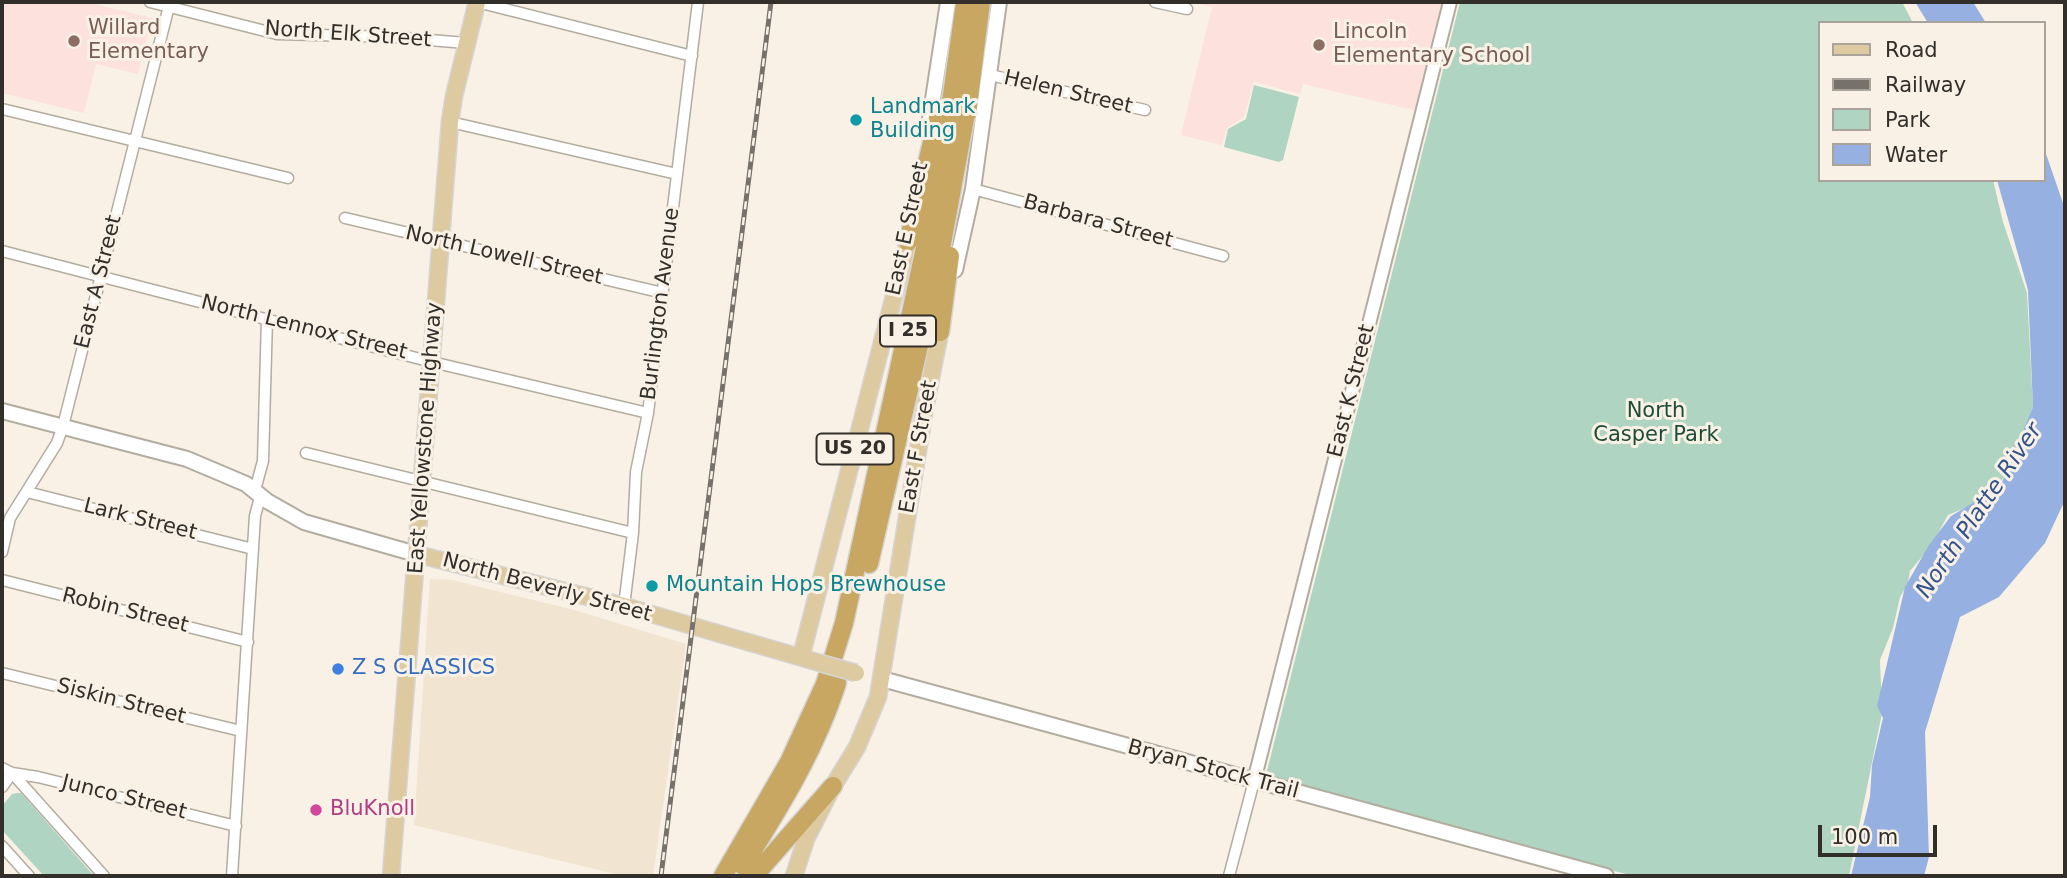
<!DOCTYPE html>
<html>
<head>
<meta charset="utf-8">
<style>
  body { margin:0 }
  #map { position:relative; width:2067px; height:878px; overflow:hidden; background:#f9f1e5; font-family:"DejaVu Sans",sans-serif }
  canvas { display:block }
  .frame { position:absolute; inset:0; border:4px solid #322f2b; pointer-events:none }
  .legend { position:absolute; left:1818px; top:21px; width:228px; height:161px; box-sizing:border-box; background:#f9f1e5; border:2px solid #a9a39b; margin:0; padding:9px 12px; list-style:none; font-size:21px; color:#322f2b }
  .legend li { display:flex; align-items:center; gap:14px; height:35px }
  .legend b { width:35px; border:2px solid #a9a39b }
  .scale { position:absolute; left:1818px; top:825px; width:119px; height:32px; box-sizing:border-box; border:4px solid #322f2b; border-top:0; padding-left:9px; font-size:21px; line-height:24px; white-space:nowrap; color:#322f2b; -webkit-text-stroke:5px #f9f1e5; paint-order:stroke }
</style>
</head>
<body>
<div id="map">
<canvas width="2067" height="878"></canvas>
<div class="frame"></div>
<ul class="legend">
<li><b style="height:9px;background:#ddcaa1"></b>Road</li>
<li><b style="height:9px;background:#76726b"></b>Railway</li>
<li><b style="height:19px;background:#afd4c1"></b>Park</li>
<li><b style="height:19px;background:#96b1e1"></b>Water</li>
</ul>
<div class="scale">100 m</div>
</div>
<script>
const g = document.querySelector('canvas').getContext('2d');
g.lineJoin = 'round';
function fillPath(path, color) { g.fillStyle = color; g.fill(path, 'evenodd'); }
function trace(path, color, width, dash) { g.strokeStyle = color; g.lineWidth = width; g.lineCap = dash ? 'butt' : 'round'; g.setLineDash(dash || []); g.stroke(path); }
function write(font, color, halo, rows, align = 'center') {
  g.font = font + ' "DejaVu Sans",sans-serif'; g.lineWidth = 6; g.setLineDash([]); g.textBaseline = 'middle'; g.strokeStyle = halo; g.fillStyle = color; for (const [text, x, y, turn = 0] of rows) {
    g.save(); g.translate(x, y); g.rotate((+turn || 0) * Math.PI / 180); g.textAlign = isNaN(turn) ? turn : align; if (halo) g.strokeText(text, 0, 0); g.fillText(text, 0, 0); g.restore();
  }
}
fillPath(new Path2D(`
  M430 579 452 580 574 610 686 644 653 876H623L414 825Z`), '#f1e4d1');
fillPath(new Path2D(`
  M2 2H86L152 18 138 74 96 64 84 113 2 93Z
  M1191 2H1444L1418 111 1303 84 1300 94 1254 82 1244 117 1227 128 1222 145 1181 135 1212 7Z`), '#fce1dd');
fillPath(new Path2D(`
  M1460 2H1902L1913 23H1820V180H1993L2003 222 2027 293 2033 407 2011 469 1985 500 1948 515 1931 546 1910 571 1908 584 1900 597 1893 628 1880 660 1882 713 1849 876H1634L1264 783Z
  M1254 85 1299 97 1283 160 1279 162 1224 147 1228 129 1246 119Z
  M17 793H21L94 876H44L2 830V806L12 794Z`), '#afd4c1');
fillPath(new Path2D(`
  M1915 2H1973L1986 23H1928Z
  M2044 148 2065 209V500L2045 543 1999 597 1960 617 1925 732 1929 857 1924 876H1851L1870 797 1872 765 1883 718 1877 706 1905 587 1929 545 1951 516 2000 487 2033 407 2028 290 1997 180H2044Z`), '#96b1e1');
const minor = new Path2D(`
  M150 2 277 34 393 37 466 43
  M477 2 692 56
  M1155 2 1187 9
  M990 75 1145 110
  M2 109 288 178
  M450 122 677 174
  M973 189 1223 256
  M345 218 663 293
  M2 251 432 362 648 413
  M306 453 633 533
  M255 490 263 461 267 318
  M27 492 253 549
  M2 552 10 518 57 443 63 426 170 2
  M2 580 248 642
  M624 606 633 533 636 472 648 413 698 2
  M2 673 241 731
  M2 768 12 773 104 876
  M2 787 12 773 38 777 236 826
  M2 846 29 876
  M232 876 255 516 260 497
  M1229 876 1254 781`);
const tertiary = new Path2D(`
  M1254 781 1450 2`);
const secondary = new Path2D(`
  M929 125 948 2
  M955 270 973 189 999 2
  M2 411 187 459 246 484 267 501 304 522 416 554
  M882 679 1606 876`);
const primary = new Path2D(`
  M416 554 624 606 820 663
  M801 657 908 242
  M391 876 450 122 454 96 477 2
  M794 876 806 839 833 786 857 747 878 697 924 413 940 332`);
const motorway = new Path2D(`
  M967 114 981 2
  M908 242 940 109
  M940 332 950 256
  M869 564 940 254 968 102
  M743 866C780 807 816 749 837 683
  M723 876 789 762 825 684 844 623 941 174 965 2
  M754 876 833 786`);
trace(minor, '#b3aca0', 13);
trace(tertiary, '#b3aca0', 16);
trace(secondary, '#b3aca0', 18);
trace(primary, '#d6d5d5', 19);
trace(motorway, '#d6d5d5', 21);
trace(minor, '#fff', 10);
trace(tertiary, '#fff', 12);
trace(secondary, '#fff', 14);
trace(primary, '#ddcaa1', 16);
trace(motorway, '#c7a762', 18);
const rail = new Path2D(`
  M661 876 771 2`);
trace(rail, '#76726b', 5);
trace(rail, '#f9f1e5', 2.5, [8]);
const primaryBridge = new Path2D(`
  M820 663 856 673`);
trace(primaryBridge, '#d6d5d5', 19, []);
trace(primaryBridge, '#ddcaa1', 16);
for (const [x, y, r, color] of [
  [74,41,7,"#8d6e63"],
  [1319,45,7,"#8d6e63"],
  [856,120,7,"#0f9aa8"],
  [652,586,7,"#0f9aa8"],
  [338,669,7,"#3f7fe0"],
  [316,810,7,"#d1479c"]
]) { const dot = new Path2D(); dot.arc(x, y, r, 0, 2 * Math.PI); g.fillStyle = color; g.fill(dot); trace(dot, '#f9f1e5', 2.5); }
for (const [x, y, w] of [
  [908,331,56],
  [855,449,77]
]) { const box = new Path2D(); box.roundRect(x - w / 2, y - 15.5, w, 31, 5); g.fillStyle = '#f9f1e5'; g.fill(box); trace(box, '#322f2b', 2); }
write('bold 19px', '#322f2b', null, [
  ["I 25",908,331],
  ["US 20",855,449]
]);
write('21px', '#785e54', '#f9f1e5', [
  ["Willard",88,29],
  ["Elementary",88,53],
  ["Lincoln",1333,33],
  ["Elementary School",1333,57]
], 'left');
write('21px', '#322f2b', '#f9f1e5', [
  ["North Elk Street",348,35,4],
  ["Helen Street",1068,93,13],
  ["Barbara Street",1098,222,15],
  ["East E Street",908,229,-78],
  ["North Lowell Street",504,256,13],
  ["East A Street",99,282,-76],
  ["Burlington Avenue",661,304,-83],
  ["North Lennox Street",304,328,14],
  ["East K Street",1352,391,-76],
  ["East Yellowstone Highway",426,438,-86],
  ["East F Street",919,447,-80],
  ["Lark Street",140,520,14],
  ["North Beverly Street",547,588,15],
  ["Robin Street",125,611,14],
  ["Siskin Street",121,702,14],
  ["Bryan Stock Trail",1213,770,15],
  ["Junco Street",124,798,14]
]);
write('21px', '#0d838f', '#f9f1e5', [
  ["Landmark",870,108],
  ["Building",870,132],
  ["Mountain Hops Brewhouse",666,586]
], 'left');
write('21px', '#1d4d38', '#f9f1e5', [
  ["North",1656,412],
  ["Casper Park",1656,436]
]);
write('21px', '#366cbe', '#f9f1e5', [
  ["Z S CLASSICS",352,669]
], 'left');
write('21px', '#b23c85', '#f9f1e5', [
  ["BluKnoll",330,810]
], 'left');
write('italic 23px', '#32538f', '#f9f1e5', [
  ["North Platte River",1980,511,-56]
]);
</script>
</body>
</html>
